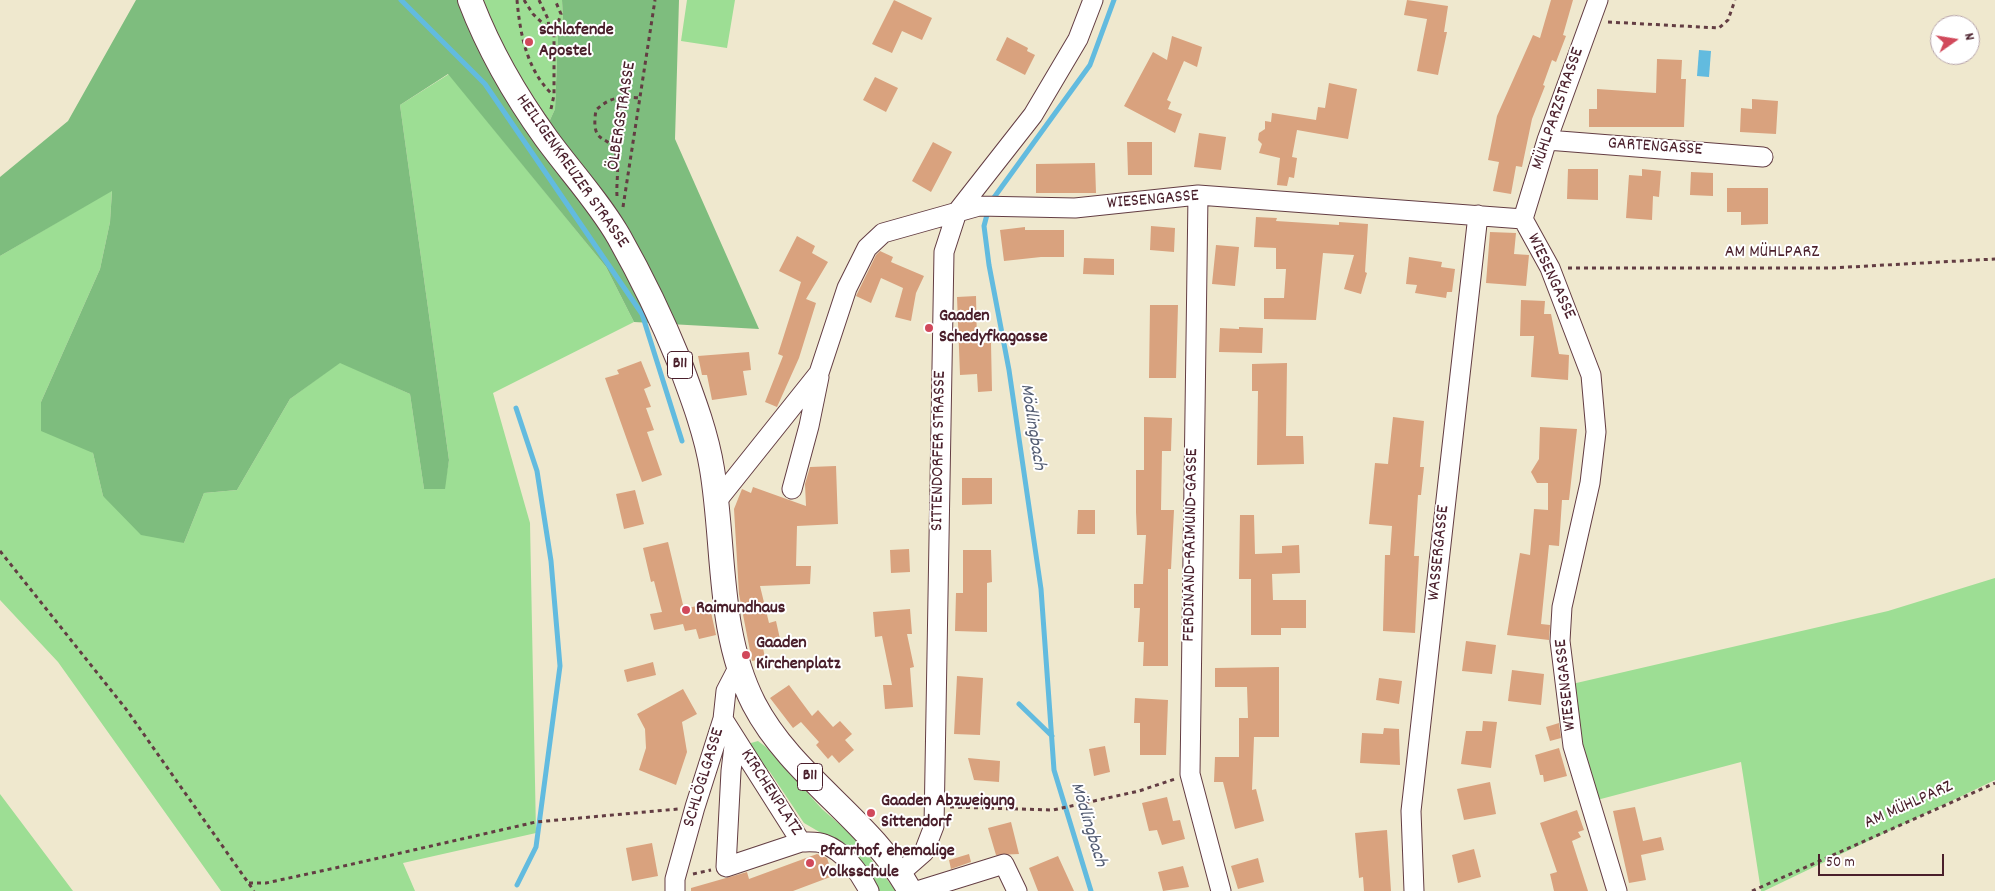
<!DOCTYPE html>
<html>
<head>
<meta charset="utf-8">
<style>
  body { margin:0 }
  #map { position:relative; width:1995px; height:891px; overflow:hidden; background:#efe8ce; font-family:Dekko,sans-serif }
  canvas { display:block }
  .north { position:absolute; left:1930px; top:15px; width:50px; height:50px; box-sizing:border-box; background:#fff; border:1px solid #b7a5aa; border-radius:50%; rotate:77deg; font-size:14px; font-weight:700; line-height:20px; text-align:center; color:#4a1f2b }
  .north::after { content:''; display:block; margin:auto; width:18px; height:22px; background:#d1495b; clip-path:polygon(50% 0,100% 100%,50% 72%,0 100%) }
  .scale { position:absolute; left:1818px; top:854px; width:126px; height:22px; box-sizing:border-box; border:2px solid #4a1f2b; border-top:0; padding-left:6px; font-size:15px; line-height:18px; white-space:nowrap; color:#4a1f2b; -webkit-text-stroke:4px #fff; paint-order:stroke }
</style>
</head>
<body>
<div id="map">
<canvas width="1995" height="891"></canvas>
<div class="north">N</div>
<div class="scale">50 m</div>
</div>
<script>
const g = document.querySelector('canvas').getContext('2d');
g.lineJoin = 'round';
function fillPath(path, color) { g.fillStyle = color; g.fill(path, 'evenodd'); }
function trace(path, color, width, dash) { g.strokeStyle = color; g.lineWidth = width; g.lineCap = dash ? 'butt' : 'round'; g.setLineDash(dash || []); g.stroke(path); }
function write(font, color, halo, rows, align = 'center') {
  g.font = font + ' Dekko,sans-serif'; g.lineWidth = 4; g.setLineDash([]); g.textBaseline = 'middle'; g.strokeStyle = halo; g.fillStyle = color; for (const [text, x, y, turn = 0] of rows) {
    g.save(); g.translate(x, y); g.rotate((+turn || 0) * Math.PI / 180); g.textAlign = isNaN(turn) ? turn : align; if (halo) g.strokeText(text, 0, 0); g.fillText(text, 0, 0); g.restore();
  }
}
fillPath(new Path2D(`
  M481 0H562L563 21 558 35 555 109 550 120C523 82 497 44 481 0Z
  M687 0H735L727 48 681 41Z
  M449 74 606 267 634 322 493 393 530 523 536 833 403 863 415 891H221L58 662 0 600V256L112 190 110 222 100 269 41 402 93 453 103 496 184 543 204 493 237 490 290 399 340 362 410 394 424 489H444L449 460 400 105Z
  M1995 578V780L1764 891H1761L1741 762 1597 800 1586 761 1572 684 1888 611Z
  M758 741 766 747 822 809 853 836 896 891H878L867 871 852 851 804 823 770 772 747 750 751 743Z
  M0 794 73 891H0Z`), '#9dde94');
fillPath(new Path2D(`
  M136 0H481C497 44 523 82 550 120L555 109 558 35 563 21 562 0H679L675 139 759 329 634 322 606 267 448 74 400 105 449 460 445 489H424L410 394 340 363 290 399 237 490 204 493 184 543 141 535 103 496 93 453 41 431V402L100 269 110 222 112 191 0 256V177L68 121Z`), '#7ebd7e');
fillPath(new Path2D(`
  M1699 50 1711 51 1709 77 1697 76Z`), '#62bbdf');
trace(new Path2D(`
  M401 0 485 84 642 314 682 441
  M990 203 1090 65 1114 0
  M988 211 984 226 989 265 1009 370 1041 589 1054 770 1091 891
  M516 408 537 471 551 561 560 666 536 847 517 885
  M1019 704 1052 736`), '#62bbdf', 5);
fillPath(new Path2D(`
  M894 0 932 18 922 40 902 31 892 53 872 44Z
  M1407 0 1448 6 1444 32H1447L1438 75 1417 71 1427 19 1404 15Z
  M1551 0H1573L1563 35 1566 36 1556 62 1552 60 1543 85 1545 86 1532 119 1522 167 1516 166 1511 194 1493 191 1499 162 1488 160 1497 116 1533 35 1540 38Z
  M1172 36 1202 47 1197 67 1184 61 1167 100 1171 102 1168 109 1182 114 1175 133 1124 106 1153 52 1167 60Z
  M1007 37 1028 48 1027 51 1035 55 1025 75 996 60Z
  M1657 59 1682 60 1681 79H1686L1684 127H1589V109H1597V89L1656 93Z
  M875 77 898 88 886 112 863 100Z
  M1329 83 1357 89 1348 139 1297 130 1292 157 1297 158 1294 178 1289 177 1287 186 1277 185 1280 158 1259 153 1262 144 1258 140 1259 133 1265 129V121L1271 122 1272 113 1316 120 1318 107 1325 108Z
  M1752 99 1778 101 1776 134 1740 132 1741 108 1752 109Z
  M1199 133 1226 137 1221 170 1194 167Z
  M933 142 952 152 931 192 912 181Z
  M1127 142H1152V175H1128Z
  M1095 163 1096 193H1036V164Z
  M1568 169H1598V200L1567 199Z
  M1642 169 1661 171 1659 197 1653 196 1652 220 1626 218 1629 175 1642 176Z
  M1691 172 1713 173V196L1690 195Z
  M1727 188H1768V224L1741 225V212H1727Z
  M1256 217 1277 218 1276 221 1339 225V222L1368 224 1365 272 1367 273 1361 294 1344 289 1354 255 1323 253 1316 320 1264 319V298H1284L1286 269H1276V248L1254 247Z
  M1151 226 1175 228 1174 252 1150 250Z
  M1025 227V230H1064V257H1041L1004 261 1000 230Z
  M1490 232 1516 233 1514 254 1529 255 1526 286 1486 283Z
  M797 236 815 246 812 253 828 262 806 299 816 303 799 358 777 407 765 402 783 356 778 354 801 282 779 271Z
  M1216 245 1239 247 1235 286 1212 284Z
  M880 251 893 257 891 262 924 276 916 293 911 321 895 317 903 288 881 278 871 303 856 296 876 255Z
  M1409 257 1442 262 1441 267 1455 269 1452 292H1447L1446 298 1415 293 1417 285 1406 284Z
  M1084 258 1114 259V275L1083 274Z
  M976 296 977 343H991L992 391 978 392 977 374 960 375 957 297Z
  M1521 300 1545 301 1544 314H1551L1559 354 1569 355 1568 380 1531 377 1534 336H1520Z
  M1150 305H1178L1176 378H1149Z
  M1239 327 1263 328 1262 353 1219 352 1220 328 1239 329Z
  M749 352 751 370 743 371 747 395 712 400 707 375H702L698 356Z
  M641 361 651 386 644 389 651 407 646 408 654 430 647 432 662 475 642 482 605 378 619 374 617 370Z
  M1287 363 1286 436H1303L1304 464 1257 465 1258 391H1252V364Z
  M1144 417 1172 418 1171 451H1162L1161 510H1174L1171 569H1168V666H1143L1144 642H1138L1140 608H1134V584H1143L1146 535H1137L1136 512V470H1144Z
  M1393 417 1424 421 1420 467H1424L1421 495H1418L1414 556H1419L1415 633 1383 631 1385 555H1390L1392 526 1369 524 1375 463 1388 464Z
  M1540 427 1577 429 1569 500H1562L1559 546 1549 545 1541 624 1550 625 1549 640 1507 635 1520 553 1530 555 1534 509 1548 510V483H1537L1531 472 1539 459Z
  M836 466 838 524 797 526 796 566H811L810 584 760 586 769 623 776 621 780 639 762 643 765 658 752 661 739 594 734 509 742 489 751 493 753 487 806 506 805 484 810 467Z
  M962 478H992V504L962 505Z
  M635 490 644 524 624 529 616 494Z
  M1078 510H1095V534H1077Z
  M1240 515H1254L1255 554 1282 553V546L1299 545 1300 573 1272 574 1273 600H1306V628H1281V635H1251V579H1239Z
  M668 542 684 609 709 603 716 635 699 639 696 629 685 631 683 624 654 630 650 614 662 612 654 581 651 582 643 548Z
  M909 549 910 572 891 573 890 550Z
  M963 550H991L992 582 987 583V632L955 631 956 593H963Z
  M910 609 912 634H907L914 667 910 668 913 707 885 709 883 685H892L882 636 875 637 873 612Z
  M1466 641 1496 645 1492 674 1462 671Z
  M653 662 656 675 627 682 624 670Z
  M1279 667V737H1254L1252 790 1256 789 1264 821 1235 829 1223 782H1214L1215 757H1239V718H1248L1247 687H1215V668Z
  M1512 670 1544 674 1541 705 1508 701Z
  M957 676 983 678 980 735 954 734Z
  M1379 678 1402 681 1399 704 1376 700Z
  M789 685 812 716 818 710 833 727 840 721 852 734 845 740 854 750 839 763 832 755 828 759 816 745 819 742 801 722 793 728 770 698Z
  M683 689 697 714 682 722 687 752 676 785 639 770 646 748 645 729 637 714Z
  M1135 698 1168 700 1166 755H1140V723H1134Z
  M1483 721 1497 722 1491 768 1461 764 1466 731H1482Z
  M1559 723 1561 738 1550 741 1546 727Z
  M1384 728 1399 729 1400 765 1360 763 1362 733 1383 734Z
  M1105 746 1110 772 1094 776 1089 749Z
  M1559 748 1567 776 1544 782 1543 775H1540L1535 755Z
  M968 758 1000 761 999 782 974 780Z
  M1490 782 1496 814 1464 820 1457 789Z
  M1167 797 1173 821 1180 820 1185 839 1162 845 1157 830 1149 831 1142 803Z
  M1635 807 1643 841 1661 837 1664 850 1641 855 1646 880 1629 883 1613 811Z
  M1577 810 1584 830 1578 832 1581 837 1572 841 1588 891H1554L1550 874 1557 872 1540 823Z
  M1011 822 1019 854 996 855 988 828Z
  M1387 830 1391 891H1364L1363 877 1359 878 1355 833Z
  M652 843 658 876 632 881 626 848Z
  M1474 849 1481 877 1458 883 1452 855Z
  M817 854 827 858 833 876 793 891H691V888L747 872 749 879Z
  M969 854 971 862 951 869 949 860Z
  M1058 856 1074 891H1038L1029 868Z
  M1258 858 1264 882 1238 889 1231 866Z
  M1183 866 1189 887 1163 891 1158 872Z`), '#d9a27e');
const minor = new Path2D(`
  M1547 140 1763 157
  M1198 195 1190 774 1221 891
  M1523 219 1547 140 1598 0
  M792 489 809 426 819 377
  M716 502 819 373 847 288 867 248 883 233 979 206 1075 208 1198 195 1523 219 1550 268 1591 375 1596 432 1590 483 1562 607 1560 641 1573 746 1617 891
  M723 719 801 842C808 842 818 841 824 844 844 851 860 873 869 891
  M735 738 731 771 726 867 801 842
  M900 873 924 852 934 826 944 252 957 212 1033 115 1078 39 1093 0
  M675 891V879L695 807 723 719 726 691 739 666
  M917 891 1004 864 1017 891
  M1414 891 1411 811 1478 215`);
const major = new Path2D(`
  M470 0C489 50 515 95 546 138 570 171 599 202 619 237 641 276 662 319 679 361 692 396 706 432 712 469 725 547 717 632 754 704 792 777 870 819 910 891`);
trace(minor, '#633d43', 21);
trace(major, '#633d43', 26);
trace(new Path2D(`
  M517 0C520 34 527 71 553 95
  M524 0 533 14 554 34
  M539 0 548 19 549 28
  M1608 22 1719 28 1728 20 1735 0
  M551 109 554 95V34L561 14 555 0
  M617 196C616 182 620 165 615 152 609 133 590 147 596 110 610 97 621 96 640 98
  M623 207 655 0
  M1568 268H1831L1995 259
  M0 551 126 709 254 891
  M950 807 1053 810 1139 791 1175 779
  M693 874 711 870
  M249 883H266L335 868 536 822 678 809
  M1752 891 1995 783`), '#633d43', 3, [4, 4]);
trace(minor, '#fff', 19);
trace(major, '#fff', 24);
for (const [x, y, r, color] of [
  [529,42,5,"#d1495b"],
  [929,328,5,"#d1495b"],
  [686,610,5,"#d1495b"],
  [746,655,5,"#d1495b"],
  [871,813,5,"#d1495b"],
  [810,863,5,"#d1495b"]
]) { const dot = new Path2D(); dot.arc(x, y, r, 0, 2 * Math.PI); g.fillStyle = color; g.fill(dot); trace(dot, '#fff', 2); }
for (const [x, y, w] of [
  [680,365,25],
  [810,777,25]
]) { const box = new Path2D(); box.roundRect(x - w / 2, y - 13.5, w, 27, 4); g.fillStyle = '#fff'; g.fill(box); trace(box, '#4a1f2b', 1); }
write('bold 16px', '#4a1f2b', null, [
  ["B11",680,365],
  ["B11",810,777]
]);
write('bold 18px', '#4a1f2b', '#fff', [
  ["schlafende",539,32],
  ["Apostel",539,53],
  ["Gaaden",939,318],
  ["Schedyfkagasse",939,339],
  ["Raimundhaus",696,610],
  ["Gaaden",756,645],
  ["Kirchenplatz",756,666],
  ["Gaaden Abzweigung",881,803],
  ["Sittendorf",881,824],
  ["Pfarrhof, ehemalige",820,853],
  ["Volksschule",820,874]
], 'left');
write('18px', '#4a1f2b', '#fff', [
  ["MÜHLPARZSTRASSE",1559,109,-71],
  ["ÖLBERGSTRASSE",623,116,-81],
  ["GARTENGASSE",1655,148,4],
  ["HEILIGENKREUZER STRASSE",571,172,55],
  ["WIESENGASSE",1153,201,-5],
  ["AM MÜHLPARZ",1772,254],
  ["WIESENGASSE",1550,277,65],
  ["SITTENDORFER STRASSE",940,451,-89],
  ["FERDINAND-RAIMUND-GASSE",1192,545,-89],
  ["WASSERGASSE",1440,553,-84],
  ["WIESENGASSE",1567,685,-96],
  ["SCHLÖGLGASSE",705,778,-73],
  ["KIRCHENPLATZ",770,793,57],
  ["AM MÜHLPARZ",1909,806,-24]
]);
write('italic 19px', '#545d73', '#fff', [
  ["Mödlingbach",1031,427,81],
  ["Mödlingbach",1087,825,73]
]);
</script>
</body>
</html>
